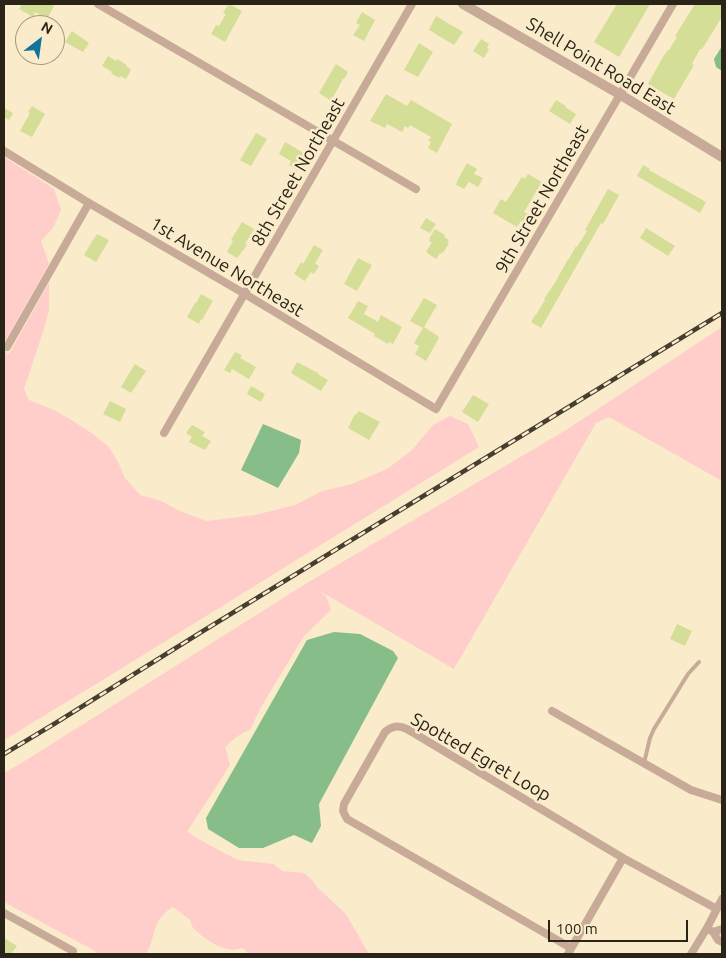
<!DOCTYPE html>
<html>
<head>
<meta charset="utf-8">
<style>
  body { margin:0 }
  #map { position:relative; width:726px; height:958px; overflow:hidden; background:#faebcb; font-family:Ubuntu,sans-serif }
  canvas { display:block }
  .frame { position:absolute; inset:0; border:5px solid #2a2418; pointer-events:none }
  .north { position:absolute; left:15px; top:15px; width:50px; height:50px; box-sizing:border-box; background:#faebcb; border:1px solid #a79b83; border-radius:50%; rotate:30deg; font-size:14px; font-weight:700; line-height:20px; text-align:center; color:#2a2418 }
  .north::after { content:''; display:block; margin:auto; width:18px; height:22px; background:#1273a0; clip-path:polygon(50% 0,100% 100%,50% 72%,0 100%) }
  .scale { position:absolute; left:548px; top:920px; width:140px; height:22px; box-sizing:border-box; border:2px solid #2a2418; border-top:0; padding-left:6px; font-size:15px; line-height:18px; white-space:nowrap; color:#2a2418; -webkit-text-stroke:4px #faebcb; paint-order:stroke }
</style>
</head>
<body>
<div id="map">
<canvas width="726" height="958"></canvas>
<div class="frame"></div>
<div class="north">N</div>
<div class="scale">100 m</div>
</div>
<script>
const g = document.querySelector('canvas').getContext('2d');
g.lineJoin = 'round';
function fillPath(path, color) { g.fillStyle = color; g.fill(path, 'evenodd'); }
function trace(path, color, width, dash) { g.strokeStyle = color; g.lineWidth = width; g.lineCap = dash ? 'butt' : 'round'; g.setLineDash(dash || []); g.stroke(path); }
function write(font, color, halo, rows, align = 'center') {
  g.font = font + ' Ubuntu,sans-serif'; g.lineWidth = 5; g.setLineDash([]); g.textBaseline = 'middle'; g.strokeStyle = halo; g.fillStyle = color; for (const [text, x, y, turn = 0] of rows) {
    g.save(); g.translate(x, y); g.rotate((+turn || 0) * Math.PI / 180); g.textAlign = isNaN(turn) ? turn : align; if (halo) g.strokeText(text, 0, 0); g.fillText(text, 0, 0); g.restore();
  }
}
fillPath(new Path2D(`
  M4 157 42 181 54 189 61 210 53 228 41 241 49 264 4 343Z
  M49 283V311L43 332 24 389 29 400 56 411 70 419 93 434 108 446 118 462 125 478 140 495 161 501 180 511 207 521 255 515 295 505 322 491 352 484 387 469 411 451 433 425 450 416 468 424 479 447 106 678 4 740V351L9 354Z
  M722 327V481L609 417 596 423 454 669 318 590 326 596 331 610 304 636 261 707 250 730C240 733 233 740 225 747L230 765 187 832 209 845 238 860 273 864 283 871 304 873 312 880 318 888 346 914 369 954H248L243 948 233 950 223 948 214 944 202 936 193 928 190 920 173 907C151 920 157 935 146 954H96L95 951 4 902V773L28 759 307 583 566 430Z`), '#ffceca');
fillPath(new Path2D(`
  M722 46V71L716 67 714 59Z
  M263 424 301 440 299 453 278 488 241 470Z
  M334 632 360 634 393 651 398 658 319 804 321 826 312 843 294 835 263 848H239L208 829 206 818 307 640Z`), '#86bd88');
fillPath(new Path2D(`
  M22 4H50L54 6 47 19 35 12 33 17 19 9Z
  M617 4H650L619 57 594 42Z
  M695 4H722V17L702 49H700L692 64 694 65 674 99 648 84 663 57 668 50H669L677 37 675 36Z
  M228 5 230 6 231 5 242 11 225 42 211 34 216 25 219 26 226 14 223 13Z
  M362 12 375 20 364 41 353 35 360 25 356 23Z
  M436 16 463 32 454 45 429 30Z
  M72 31 89 43 83 52 65 42Z
  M481 39 489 44 487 48 489 49 484 58 473 51Z
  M419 43 433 52 418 77 404 70Z
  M108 56 116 61 117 59 127 65 126 66 131 70 126 79 120 76 119 78 111 73 112 72 102 66Z
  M336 64 348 72 344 79H343L331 101 319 93Z
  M386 94 407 106 411 100 452 124 437 153 428 148 431 142 428 141 431 137 410 125 408 128 405 126 402 132 387 124 385 128 370 121Z
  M556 100 566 106 565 107 576 114 570 124 549 111Z
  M32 106 45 114 32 137 20 131 30 113 28 112Z
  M4 108 13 113 9 120 4 117Z
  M256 133 267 139 251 166 240 160Z
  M285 142 307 155 298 171 289 165 291 161 279 154Z
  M467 163 477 169 474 174 483 178 478 187 469 182 464 189 456 185 457 182V181Z
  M643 165 650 169 649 170 706 202 700 213 637 176Z
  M528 174 542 182 524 212 528 214 523 222 521 221 517 227 493 213 501 199 506 202 522 177 525 179Z
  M608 189 619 195 603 224 601 223 541 328 531 322 535 315H536L545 300 544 299 556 281 568 259H569L576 246 577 247 587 231 585 230Z
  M426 218 436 224 430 233 420 228Z
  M242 222 254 229 245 244 247 245 237 258 227 252 233 241 231 240Z
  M646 228 675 246 668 256 640 238Z
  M435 229 445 235 444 237 449 240 447 242 449 243 443 253 442 252 441 254 440 253 436 259 426 252 432 242 429 241 430 239H429Z
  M97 234 109 240 96 262 84 255 94 238V239Z
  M314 245 323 250 315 263 319 266 314 274 311 272 305 281 294 274 301 262 303 264Z
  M358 258 372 265 357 291 344 284Z
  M201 294 213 301 202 320 201 319 199 324 187 317 195 303H196Z
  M424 298 437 305 424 327 438 336V337L439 338 426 361 415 354 419 346 414 343 423 328 410 321Z
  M358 301 368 306 364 314 378 322 381 315 402 327 393 344 389 342 388 344 374 336 375 334 372 332 348 318Z
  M235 352 242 355 240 358 256 367 249 379 232 369 230 373 224 370Z
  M297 362 318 373V374L328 380 321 391 291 373Z
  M135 364 146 371 131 393 121 387Z
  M251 386 265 394 261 402 247 394Z
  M473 395 489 404 478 422 462 412Z
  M110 401 126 409 120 422 103 414Z
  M359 411 380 422 369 440 348 428 355 414 356 415Z
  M192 425 205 432 202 436 211 441 205 450 189 442 192 437 186 433Z
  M677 624 692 631 685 646 670 639Z
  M4 938 17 946 11 954H4Z`), '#d4de96');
trace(new Path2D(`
  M644 763 650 738 654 729 688 674 699 662`), '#c7ab98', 4);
trace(new Path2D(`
  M98 4 416 189
  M4 151 89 203 245 294 436 409 673 4
  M7 347 89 203
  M164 433 412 4
  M552 711 691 790 722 800
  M4 913 73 951 72 954
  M722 929 713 932 718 940 722 942
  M713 932 707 928 722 899
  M571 948 347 819 343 811 344 804 385 732C392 726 398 725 407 729L623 858 717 909
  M568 954 623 858
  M691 954 707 928`), '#c7ab98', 8);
trace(new Path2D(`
  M463 4 621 95 722 157`), '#c7ab98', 10);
const rail = new Path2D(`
  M4 754 54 724 203 631 722 313`);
trace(rail, '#463e30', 4.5);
trace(rail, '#faebcb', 2.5, [8]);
write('18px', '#2a2418', '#faebcb', [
  ["Shell Point Road East",601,66,31],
  ["8th Street Northeast",298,172,-60],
  ["9th Street Northeast",542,199,-60],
  ["1st Avenue Northeast",227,267,31],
  ["Spotted Egret Loop",481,757,30]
]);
</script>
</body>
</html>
